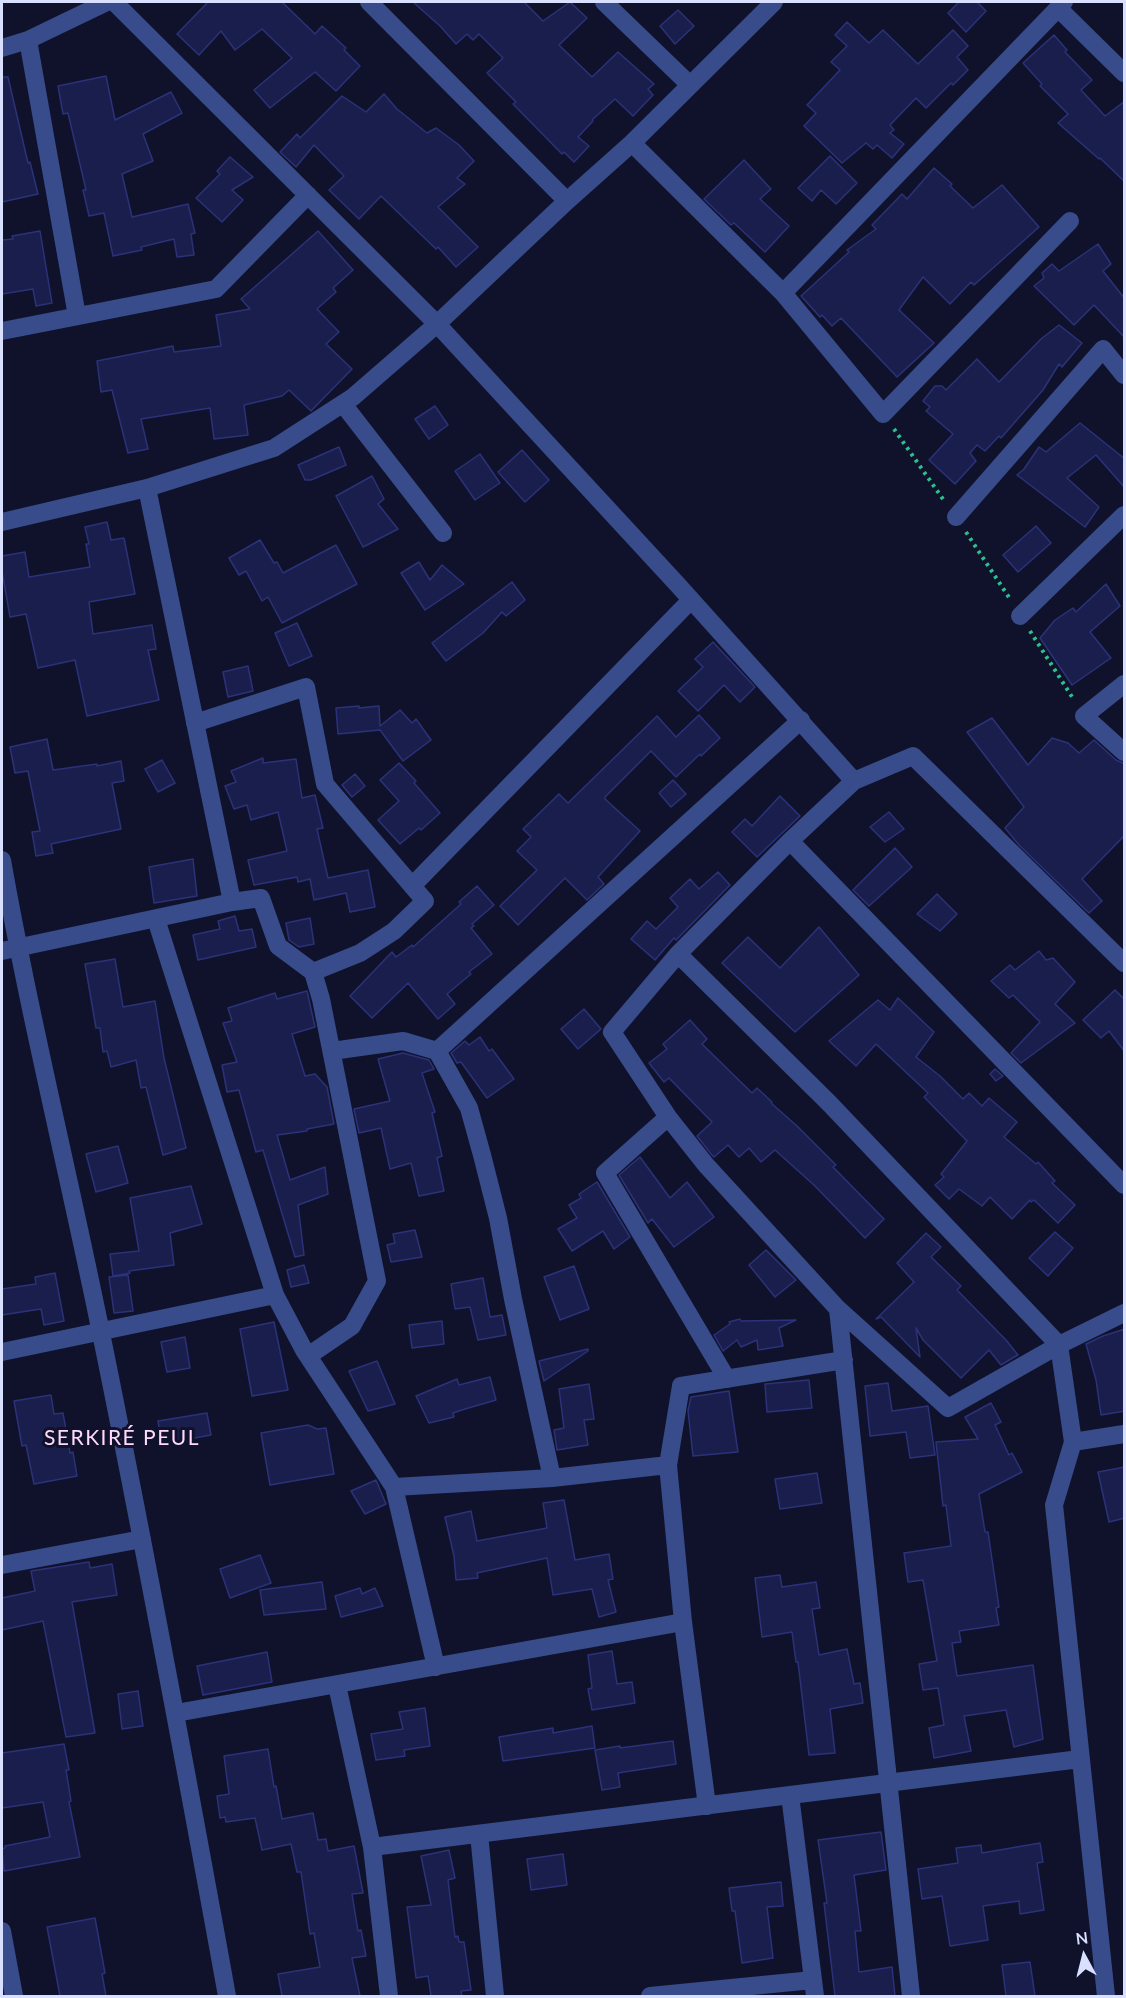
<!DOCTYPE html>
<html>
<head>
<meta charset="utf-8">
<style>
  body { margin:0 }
  #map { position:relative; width:1126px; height:1998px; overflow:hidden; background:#0f122a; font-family:Lato,sans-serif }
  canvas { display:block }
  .frame { position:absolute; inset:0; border:3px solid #d8dfff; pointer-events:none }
  .north { position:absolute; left:1054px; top:1926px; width:60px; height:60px; -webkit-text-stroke:4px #0f122a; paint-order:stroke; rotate:353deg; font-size:16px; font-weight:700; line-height:24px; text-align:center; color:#d8dfff }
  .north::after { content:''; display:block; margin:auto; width:21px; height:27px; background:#d8dfff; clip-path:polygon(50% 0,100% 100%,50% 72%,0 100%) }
</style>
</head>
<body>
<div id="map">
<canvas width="1126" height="1998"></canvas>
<div class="frame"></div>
<div class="north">N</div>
</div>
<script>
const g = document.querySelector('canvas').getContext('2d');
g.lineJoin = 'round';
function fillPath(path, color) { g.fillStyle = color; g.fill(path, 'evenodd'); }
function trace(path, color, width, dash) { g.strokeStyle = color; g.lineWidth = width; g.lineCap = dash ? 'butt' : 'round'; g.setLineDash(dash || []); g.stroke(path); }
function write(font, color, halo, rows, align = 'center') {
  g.font = font + ' Lato,sans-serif'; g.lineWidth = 6; g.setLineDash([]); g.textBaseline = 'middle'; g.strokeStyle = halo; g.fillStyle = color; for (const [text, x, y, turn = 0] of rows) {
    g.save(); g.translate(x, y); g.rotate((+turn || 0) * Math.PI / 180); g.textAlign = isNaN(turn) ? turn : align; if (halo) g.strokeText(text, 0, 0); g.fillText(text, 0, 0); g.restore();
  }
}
const building = new Path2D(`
  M208 2H282L315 34 322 26 346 48 344 50 360 66 336 91 315 72 270 108 254 90 292 58 262 29 235 50 221 31 199 55 177 34Z
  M413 2H524L543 21 570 2 587 18 559 45 592 77 618 52 654 84 648 89 653 95 633 116 615 99 592 120 593 121 578 137 589 146 574 162 564 152 562 154 513 104 516 102 487 73 503 58 479 34 473 40 467 34 456 44 440 26Z
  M959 2H977L986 11 966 32 948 13Z
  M678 10 694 26 675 44 660 26Z
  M847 22 869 43 883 30 918 64 953 30 968 46 957 57 968 70 953 85 951 83 926 108 916 98 890 125 894 130 890 133 904 144 892 158 877 145 873 149 866 143 842 163 804 126 816 113 807 105 840 70 831 62 847 46 835 35Z
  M1054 35 1067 50 1065 52 1092 80 1081 90 1105 116 1125 101V182L1100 158 1099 159 1058 123 1068 114 1040 86 1042 84 1023 63Z
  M106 76 115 120 171 92 182 113 143 134 153 161 122 174 132 217 188 204 195 233 191 234 194 255 177 257 174 239 141 247 142 250 113 256 104 213 89 216 83 190H86L68 113 63 114 58 86Z
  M2 77H8L28 163 30 162 38 194 2 202Z
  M384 94 397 109 427 133 436 128 459 145 474 161 457 178 465 184 438 207 478 247 456 267 438 247 436 249 381 196 359 219 329 190 344 176 314 145 296 167 280 152 297 134 300 138 342 96 366 112Z
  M830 156 857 183 836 204 821 190 812 201 798 188Z
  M230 157 253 177 232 190 243 200 222 222 196 198 220 174 217 171Z
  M744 160 771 189 760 199 789 226 765 252 734 223 731 225 704 199Z
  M934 168 952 184 950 186 973 208 1002 185 1039 227 974 285 971 282 950 304 923 277 899 310 934 343 897 377 841 318 832 326 822 315 820 317 801 296 849 252 847 250 876 229 872 225 902 194 907 199Z
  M40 231 52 303 36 306 33 289 2 294V240L13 239 12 236Z
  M318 231 353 270 333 288 336 292 317 309 339 332 326 344 352 369 311 411 289 390 282 396 244 405 248 435 214 439 210 408 141 419 148 449 128 453 112 390 101 392 97 361 173 346 174 352 221 346 216 315 250 309 241 299Z
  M1098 244 1111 264 1103 271 1125 299V338L1094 305 1074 325 1034 286 1044 278 1042 273 1052 264 1059 271Z
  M1059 325 1082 343 1062 367 1059 364 1043 390 1001 438 999 436 985 451 977 445 970 453 976 461 955 484 929 460 953 434 926 411 930 407 923 401 935 386H942L946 390 977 359 999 382 1041 339Z
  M435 406 448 425 429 439 415 419Z
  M1080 423 1125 459V488L1096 455 1067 478 1099 507 1085 527 1017 475 1024 469 1039 447 1046 452Z
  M339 447 346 465 311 480H305L298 465Z
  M522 450 549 480 525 502 498 472Z
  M480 454 500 483 475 500 455 471Z
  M372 476 384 499 378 504 398 529 363 547 336 496Z
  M107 522 111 540 124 538 135 594 89 602 93 634 152 625 156 649 148 650 159 700 87 716 75 660 38 668 26 614 10 617 2 571V556L25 552 29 577 90 567 86 544H89L85 527Z
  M1036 526 1051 543 1018 572 1003 555Z
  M260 540 274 563 277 562 283 573 336 545 357 584 282 623 268 597 262 601 246 571 239 575 229 558Z
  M419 562 430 580 442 565 464 584 425 610 401 573Z
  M512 582 525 600 506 616 502 612 483 633 446 661 432 643Z
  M1106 584 1120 606 1090 632 1111 658 1072 685 1040 638 1055 620 1073 608 1076 612Z
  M297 623 312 656 289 666 275 633Z
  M713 642 755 687 740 702 724 685 698 711 678 691 703 667 695 659Z
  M248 666 253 691 228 697 223 672Z
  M359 706V708L379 706 380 726 400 710 412 723 416 719 431 740 403 761 380 730 338 734 336 708Z
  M699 715 720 738 701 756 700 754 676 777 651 751 605 797V799L640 831 598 877 604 884 587 900 565 878 518 925 500 906 537 870 517 851 531 837 523 829 559 794 568 803 657 716 676 737Z
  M992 718 1028 765 1052 738 1068 743 1079 753 1094 740 1116 760 1125 764V835L1082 879 1102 901 1089 913 1019 845 1005 828 1024 807 967 732Z
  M47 739 53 770 97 764V766L121 761 124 781 112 783 121 829 51 844 53 853 36 856 32 832 40 831 28 771 15 773 10 747Z
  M263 758V763L296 759 302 798 315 795 323 828 317 829 328 878 368 870 375 907 350 912 346 893 314 900 310 879 298 882 297 877 254 885 248 860 287 851 278 812 251 820 247 805 234 809 225 786 236 782 231 771Z
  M162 760 175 783 158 792 145 769Z
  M399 763 416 781 414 783 440 813 421 830 419 828 400 844 378 820 399 801 380 780Z
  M355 774 365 786 352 797 342 785Z
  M673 780 686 794 671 807 659 793Z
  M780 796 800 816 757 857 732 832 745 819 752 826Z
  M889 812 904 829 885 842 870 827Z
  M895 848 912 867 869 906 853 890Z
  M193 859 197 896 154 903 149 867Z
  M718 872 730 885 676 940 674 938 655 960 631 939 647 921 656 929 678 907 670 898 690 879 699 889Z
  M477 886 494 905 472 924 474 926 471 928 492 954 469 972 471 974 447 994 455 1004 438 1019 408 983 372 1018 350 996 392 952 396 957 412 945 413 947 461 904 459 902Z
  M937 894 957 914 940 931 917 914Z
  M235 916 239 931 252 929 256 947 198 960 193 935 220 929 218 921Z
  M310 918 314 944 299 947 289 940 286 923Z
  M819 927 859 975 795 1032 722 963 748 937 780 968Z
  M1039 951 1046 960 1053 958 1075 982 1055 1004 1075 1023 1021 1063 1011 1053 1040 1022 1013 995 1009 998 991 981 1010 965 1015 970Z
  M115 959 123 1007 155 1001 164 1058 186 1148 163 1155 146 1087 141 1088 136 1060 111 1067 107 1051 103 1052 100 1028H96L85 964Z
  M1115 990 1125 1000V1052L1109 1031 1101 1038 1083 1020Z
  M307 991 315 1027 292 1034 305 1076 315 1074 327 1087 334 1124 307 1129V1131L277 1135 290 1180 325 1167 328 1194 298 1205 304 1255 295 1257 263 1150 256 1152 239 1090 227 1092 222 1065 237 1062 223 1023 232 1021 228 1008 275 993 277 999Z
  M898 998 934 1032 916 1057 940 1076 963 1099 969 1093 982 1106 989 1098 1017 1122 1004 1137 1036 1164 1038 1162 1055 1181 1052 1183 1075 1205 1058 1223 1034 1200 1031 1202 1030 1200 1012 1219 990 1197 982 1206 959 1189 949 1199 935 1185 944 1177 941 1174 967 1141 924 1097 928 1093 876 1044 856 1066 829 1041 878 1000 890 1010Z
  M584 1009 601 1029 578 1049 561 1029Z
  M690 1020 707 1039 702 1044 752 1093 757 1088 772 1102 771 1103 797 1126 836 1165 833 1167 884 1219 865 1238 815 1186 775 1150 761 1162 749 1148 739 1157 728 1145 714 1157 711 1154 697 1136 712 1122 669 1078 664 1082 649 1063 667 1049 663 1044Z
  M480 1037 489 1051 492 1049 514 1079 487 1098 461 1062 457 1063 451 1053 465 1041 469 1045Z
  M403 1053 429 1060 434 1069 422 1073 435 1112 432 1113 442 1156 437 1158 444 1191 419 1196 411 1163 390 1169 381 1128 359 1133 354 1109 390 1101 378 1059Z
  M995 1069 1003 1076 996 1081 990 1074Z
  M118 1146 128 1183 96 1192 86 1154Z
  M640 1157 670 1198 687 1182 714 1217 674 1247 652 1219 648 1223 619 1175Z
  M597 1182 630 1237 614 1249 603 1231 572 1251 558 1229 577 1218 569 1205 581 1198 579 1194Z
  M191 1186 202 1224 170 1233 174 1265 129 1271 130 1273 113 1276 110 1254 139 1251 130 1198Z
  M415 1230 422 1257 391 1262 387 1245 395 1243 393 1234Z
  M1055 1232 1073 1248 1048 1276 1029 1258Z
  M926 1233 941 1247 931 1257 961 1286 957 1290 1006 1340 1018 1355 1016 1356 1001 1365 989 1350 961 1378 923 1340 916 1328 920 1357 881 1317 876 1319 914 1282 897 1263Z
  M766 1250 796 1280 775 1297 749 1265Z
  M304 1265 309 1283 291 1287 287 1270Z
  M574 1266 589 1309 560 1320 544 1277Z
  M55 1273 64 1321 44 1325 41 1309 2 1315V1289L36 1284 35 1277Z
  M128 1275 133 1311 114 1313 109 1277Z
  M483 1278 490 1317 502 1315 506 1335 478 1340 470 1307 455 1309 451 1284Z
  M740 1319 741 1321 796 1320 779 1328 783 1346 758 1350 757 1340 741 1347 737 1340 723 1351 714 1335 730 1324 729 1322Z
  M442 1321 444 1344 412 1348 409 1325Z
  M274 1322 288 1390 252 1396 240 1329Z
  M1125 1329V1411L1101 1415 1096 1380 1086 1344 1103 1336Z
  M185 1337 190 1368 167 1372 161 1342Z
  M588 1349V1351L544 1381 539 1361Z
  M377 1361 395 1404 368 1411 349 1371Z
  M490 1377 496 1400 465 1409 453 1413 454 1417 429 1423 416 1396 457 1379 459 1385Z
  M809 1380 812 1408 767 1412 765 1384Z
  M888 1383 892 1411 928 1406 935 1455 910 1458 906 1432 870 1436 865 1386Z
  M589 1384 594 1419 584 1420 588 1445 557 1450 554 1430 564 1428 559 1389Z
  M729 1391 738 1452 693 1456 688 1411 691 1397Z
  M51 1395 54 1414 63 1413 70 1453 73 1452 77 1476 34 1484 26 1445 22 1446 14 1401Z
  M991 1403 1001 1422 995 1425 1009 1455 1012 1453 1022 1472 979 1494 985 1532H988L999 1607 996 1608 999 1625 959 1631 961 1642 952 1643 957 1676 1033 1665 1043 1739 1014 1747 1006 1710 964 1716 971 1751 934 1758 929 1728 944 1725 938 1688 923 1690 919 1664 937 1661 923 1580 908 1582 904 1553 951 1546 946 1505 943 1506 936 1442 978 1439 965 1417Z
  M207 1413 211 1435 162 1444 158 1421Z
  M308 1425 317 1429 326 1428 334 1474 270 1485 261 1433Z
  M1125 1467V1518L1109 1522 1098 1472Z
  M817 1473 822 1503 780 1509 775 1479Z
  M376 1480 386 1504 365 1514 351 1491Z
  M564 1500 575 1560 609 1554 613 1579 608 1580 616 1612 599 1617 592 1589 553 1595 547 1558 477 1573 478 1578 456 1580 454 1556 445 1517 471 1511 477 1541 547 1528 543 1503Z
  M260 1555 271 1583 230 1598 220 1569Z
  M89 1562 90 1568 112 1564 117 1595 72 1602 95 1733 66 1737 43 1621 2 1630V1598L35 1591 31 1571Z
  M780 1575 782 1587 816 1582 820 1608 812 1609 819 1655 847 1649 854 1684 860 1683 863 1703 830 1709 835 1753 809 1755 798 1662H796L792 1632 762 1637 755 1578Z
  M322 1582 326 1609 264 1615 260 1590Z
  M360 1588 362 1594 375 1588 383 1606 341 1617 335 1596Z
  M612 1651 617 1684 632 1682 635 1703 592 1710 588 1689 592 1688 588 1655Z
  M267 1652 272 1682 203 1695 197 1666Z
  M138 1691 143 1726 122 1729 118 1694Z
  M425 1708 430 1746 404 1750 405 1756 376 1760 371 1734 403 1729 399 1712Z
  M592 1726 595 1748 503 1761 499 1737 553 1728V1733Z
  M673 1741 676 1764 618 1773 620 1787 602 1790 595 1750 620 1746V1748Z
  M64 1744 69 1770H66L71 1801 69 1802 80 1857 4 1871 2 1849 5 1848V1846L50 1837 43 1802 2 1808V1753Z
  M268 1749 274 1787 276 1786 282 1819 313 1813 318 1840 326 1839 328 1851 354 1846 363 1893 352 1894 358 1931 361 1930 366 1956 352 1958 360 1996H282L278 1974 320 1967 314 1933 310 1934 301 1872H297L291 1844 262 1850 255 1818 226 1822 225 1817 220 1818 217 1796 229 1794 224 1756Z
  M881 1832 886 1870 854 1875 861 1931H855L859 1972 892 1967 895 1996H835L824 1903H827L818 1840Z
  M1040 1843 1043 1862 1037 1863 1044 1910 1020 1914 1019 1901 983 1906 988 1940 950 1946 942 1896 922 1899 918 1869 958 1863 956 1848 981 1845 982 1853Z
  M449 1850 455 1878 448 1880 455 1937 458 1936 459 1942H464L471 1990 461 1991 462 1996H431L428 1976 416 1978 407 1907 431 1905 421 1856Z
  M563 1854 567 1885 531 1890 527 1859Z
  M781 1882 783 1906 767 1907 773 1958 742 1963 735 1911H732L729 1888Z
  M95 1918 105 1973 102 1974 106 1996H60L47 1927Z
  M1030 1962 1035 1996H1006L1002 1965Z`);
fillPath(building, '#1a1e4c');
trace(building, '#2b3279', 1.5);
trace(new Path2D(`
  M894 429 945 502
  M966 532 1010 599
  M1030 631 1074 700`), '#2ac18e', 4, [3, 4.5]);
trace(new Path2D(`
  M114 2 437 324 677 584 854 781
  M369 2 567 201
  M604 2 689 84
  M1058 8 1124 73
  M28 40 77 316
  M2 48 28 40 107 2
  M632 143 783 293 883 414 1070 221
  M783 293 1064 2
  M2 331 216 289 308 195
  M343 404 443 533
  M147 488 232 902 261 898 278 946 313 972 321 999 377 1281 352 1326 308 1356
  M956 517 1103 349 1124 375
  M2 522 147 488 274 448 353 397 437 324 567 201 632 143 774 2
  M1020 616 1124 515
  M1124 684 1084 716 1124 752
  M195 723 306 687 325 784 425 901 394 931 360 953 313 972
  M790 841 1124 1185
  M2 860C30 1019 69 1175 101 1333 146 1554 187 1775 227 1996
  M412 886 691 600
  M156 919 275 1295 304 1350 394 1487 436 1667
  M2 951 232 902
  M678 954 829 1103 1059 1345 1073 1442 1124 1434
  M1124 963 913 756 854 781 790 841 678 954 612 1032 668 1117 706 1165 838 1309 948 1408 1059 1345 1124 1313
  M332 1051 403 1041 437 1051 469 1108 482 1155 498 1218 513 1299 552 1478
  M437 1051 801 720
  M668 1117 605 1173 727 1379
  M838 1309 911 1996
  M2 1352 275 1295
  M1073 1442 1054 1505 1106 1996
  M394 1487 552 1478 668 1465
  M2 1565 142 1539
  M337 1685 372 1847 389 1996
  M176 1713 683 1622
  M790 1795 815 1996
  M707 1806 683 1622 668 1465 681 1386 844 1360
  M479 1834 495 1996
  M372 1847 1080 1759
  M2 1931 14 1996
  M650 1996 813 1980`), '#384c8b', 18);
g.letterSpacing = '1.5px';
write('21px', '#ffdafc', '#0f122a', [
  ["SERKIRÉ PEUL",122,1438]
]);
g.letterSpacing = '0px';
</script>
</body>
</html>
